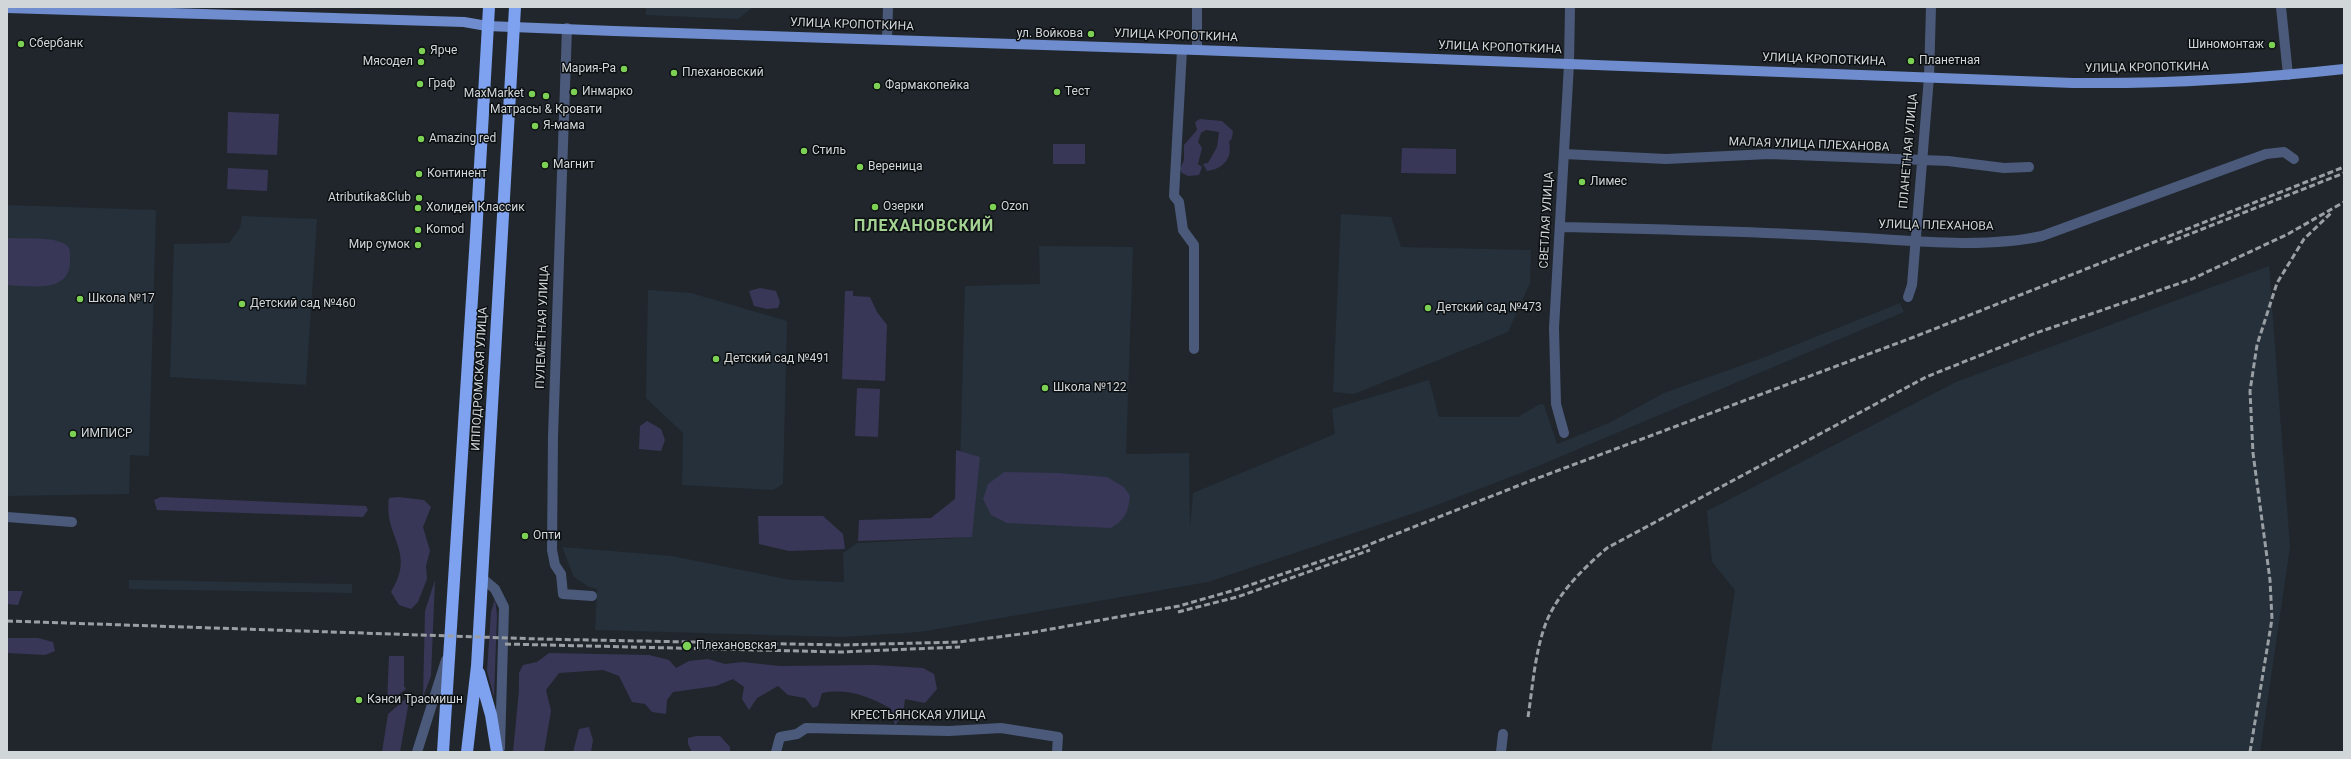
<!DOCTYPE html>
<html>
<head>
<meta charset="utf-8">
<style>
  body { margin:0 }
  #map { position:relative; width:2351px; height:759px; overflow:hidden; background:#20262c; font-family:Roboto,sans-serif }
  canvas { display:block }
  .frame { position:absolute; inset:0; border:8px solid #d1d6d9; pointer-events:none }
</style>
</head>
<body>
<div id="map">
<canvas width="2351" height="759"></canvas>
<div class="frame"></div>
</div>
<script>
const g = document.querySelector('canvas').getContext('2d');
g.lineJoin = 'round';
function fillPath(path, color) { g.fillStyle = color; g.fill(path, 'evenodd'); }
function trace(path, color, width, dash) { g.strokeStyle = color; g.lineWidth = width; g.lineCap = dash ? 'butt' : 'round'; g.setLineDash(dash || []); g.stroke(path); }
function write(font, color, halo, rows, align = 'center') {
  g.font = font + ' Roboto,sans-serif'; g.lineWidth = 3; g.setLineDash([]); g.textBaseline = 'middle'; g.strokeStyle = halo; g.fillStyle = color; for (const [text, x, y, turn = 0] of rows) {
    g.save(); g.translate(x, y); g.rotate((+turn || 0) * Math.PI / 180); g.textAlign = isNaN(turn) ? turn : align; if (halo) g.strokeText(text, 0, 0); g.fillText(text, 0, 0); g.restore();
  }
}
fillPath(new Path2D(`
  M646 7H753L738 19 646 15Z
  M7 205 156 210 149 456 130 455 129 494 7 496Z
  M1341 214 1391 217 1401 247 1531 250 1530 283 1508 332 1354 394 1333 392Z
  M242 216 317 219 306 385 170 377 174 244 229 243 240 228Z
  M1039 246 1133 247 1126 454 1189 453 1190 528 1193 493 1335 434 1332 409 1429 380 1439 417H1518L1540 404 1544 405 1557 444 1609 423 1664 393 1765 357 1900 303 1904 312 1531 469 1429 508 1208 582 920 632 842 637 595 630 597 589 589 587 574 577 562 547 672 556 791 580 844 582 843 553 857 543 958 538 965 286 1040 284Z
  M2269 266 2290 547 2260 752H1711L1735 590 1712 562 1707 511 1956 382Z
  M648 290 691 293 787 321 783 484 773 490 682 485 683 433 646 398Z
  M129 580 352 584V593L129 589Z`), '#25303a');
fillPath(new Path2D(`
  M228 112 279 114 277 155 227 153Z
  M1200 119 1222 121 1233 131 1232 138 1229 142C1233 158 1223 169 1207 171L1203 164 1208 163 1217 147 1219 132 1206 130 1201 133 1198 142 1202 148 1198 164 1202 167 1199 175 1188 176 1182 173 1180 169 1184 160V145L1197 130 1195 122Z
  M1053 144H1085V164H1053Z
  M1402 148 1456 149V174L1401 173Z
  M228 168 268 170 267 191 227 189Z
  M7 238C22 239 52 236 65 244 71 247 70 254 70 260 71 294 31 286 7 285Z
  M760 288 776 291 780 302 778 308 767 309 754 306 749 291Z
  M845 291H853V296L870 297 877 312 887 325 885 381 842 379Z
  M857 388 880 389 878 437 855 436Z
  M647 421 661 429 665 440 661 451 639 449 640 426Z
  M956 450 980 457 972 537 858 541 859 520 931 518 955 499Z
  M1004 472 1058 473 1107 477 1124 487 1130 496C1128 512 1126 519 1111 528L1007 523 991 515 983 499 988 484Z
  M161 497 366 506 368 510 363 517 157 510 154 500Z
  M398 497 424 500 431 507 423 527 430 551 426 566 427 579 418 602 411 609 399 605 391 592C417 551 383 537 389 498Z
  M758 516H823L843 534 845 549 789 551 759 544Z
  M435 580 431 676 423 697 425 611Z
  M7 591H23L18 605 7 604Z
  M495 599 497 615 494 697 487 671 491 612Z
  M7 638H38L53 642 55 651 45 655 7 653Z
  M549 653 649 655 669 660 676 668 689 661 708 659 725 664 742 662 780 666 875 665 923 668 934 674 937 689 925 703 905 699 903 715 895 725 891 709C870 696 846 688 822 693L818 706 813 708 805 698 788 695 778 686 757 698 749 710 742 699 744 687 733 679 716 686 673 692 667 700 666 714 652 712 645 704 632 702 619 676 603 670 559 673 546 690 551 711 544 752H513L519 690V673L523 665 537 662Z
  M389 656H404V686L406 689 387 703Z
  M410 695 400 752H382L388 714Z
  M589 727 593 740 591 752H573L579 729Z
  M696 736H720L730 747V752H692L688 744V738Z`), '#393757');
trace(new Path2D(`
  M2281 7 2288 75
  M567 28 553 436 552 550 555 565 561 574 563 594 592 596
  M887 39 888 7
  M1182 50 1174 196 1179 202 1183 230 1194 245V349
  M1197 50V7
  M1564 154 1666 159 1769 154 1948 161 2004 168 2029 167
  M1560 227C1650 229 1741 231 1831 236 1896 239 1980 250 2042 236L2266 154 2284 152 2294 159
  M1908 297 1912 285 1929 77 1931 7
  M1564 433 1556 404 1554 328 1569 64 1570 7
  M7 517 72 522
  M482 578 495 589 504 607 500 748
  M417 752 446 660
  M776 752 780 737 797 734 806 728 949 731 1001 728 1058 737 1057 752
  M1501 752 1503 734`), '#4b5a7a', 10);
trace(new Path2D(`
  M7 8 464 22 487 26 614 31 1197 50 2073 83C2164 84 2254 79 2344 69`), '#6f8dce', 10);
trace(new Path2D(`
  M479 673 491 715 497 752
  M443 752 476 236 489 7
  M467 752 477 666 515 7`), '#7ea2f0', 12);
trace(new Path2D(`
  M2167 243 2344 173
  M1178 612 1237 597 1370 550
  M7 621 539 639 842 645 958 642 1029 633 1179 606 1235 590 1363 547 1530 481 1914 337 2344 167
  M505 644 841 652 960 647
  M1528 717C1533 685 1535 648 1548 618 1561 590 1584 568 1607 548L1926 377 2036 333 2192 279 2288 234 2344 202
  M2250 752 2272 619 2270 580 2253 453 2250 391 2257 345 2277 283 2304 239 2331 213`), '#9a9fa3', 3, [6, 3]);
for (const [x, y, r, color] of [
  [1091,34,4,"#7cd155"],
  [21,44,4,"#7cd155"],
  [2272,45,4,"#7cd155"],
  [422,51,4,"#7cd155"],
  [1911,61,4,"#7cd155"],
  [421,62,4,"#7cd155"],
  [624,69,4,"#7cd155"],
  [674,73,4,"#7cd155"],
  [420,84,4,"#7cd155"],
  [877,86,4,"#7cd155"],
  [574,92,4,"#7cd155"],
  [1057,92,4,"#7cd155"],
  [532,94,4,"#7cd155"],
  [546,96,4,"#7cd155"],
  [535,126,4,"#7cd155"],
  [421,139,4,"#7cd155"],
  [804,151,4,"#7cd155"],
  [545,165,4,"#7cd155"],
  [860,167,4,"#7cd155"],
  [419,174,4,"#7cd155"],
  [1582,182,4,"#7cd155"],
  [419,198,4,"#7cd155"],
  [875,207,4,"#7cd155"],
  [993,207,4,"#7cd155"],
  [418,208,4,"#7cd155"],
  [418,230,4,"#7cd155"],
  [418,245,4,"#7cd155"],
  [80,299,4,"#7cd155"],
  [242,304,4,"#7cd155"],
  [1428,308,4,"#7cd155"],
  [716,359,4,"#7cd155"],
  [1045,388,4,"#7cd155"],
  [73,434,4,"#7cd155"],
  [525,536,4,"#7cd155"],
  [687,646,5,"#7cd155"],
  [359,700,4,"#7cd155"]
]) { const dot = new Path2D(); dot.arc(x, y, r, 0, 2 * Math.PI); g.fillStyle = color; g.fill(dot); trace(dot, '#0c0f11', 1.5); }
write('12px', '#d1d6d9', '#0c0f11', [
  ["УЛИЦА КРОПОТКИНА",852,25,2],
  ["УЛИЦА КРОПОТКИНА",1176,36,2],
  ["УЛИЦА КРОПОТКИНА",1500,48,2],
  ["УЛИЦА КРОПОТКИНА",1824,60,2],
  ["УЛИЦА КРОПОТКИНА",2147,68,-1],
  ["МАЛАЯ УЛИЦА ПЛЕХАНОВА",1809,145,2],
  ["ПЛАНЕТНАЯ УЛИЦА",1909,151,-85],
  ["СВЕТЛАЯ УЛИЦА",1547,220,-87],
  ["УЛИЦА ПЛЕХАНОВА",1936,226,1],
  ["ПУЛЕМЁТНАЯ УЛИЦА",543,327,-88],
  ["ИППОДРОМСКАЯ УЛИЦА",480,379,-87],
  ["КРЕСТЬЯНСКАЯ УЛИЦА",918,716]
]);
write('12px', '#d1d6d9', '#0c0f11', [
  ["ул. Войкова",1083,34,"right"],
  ["Сбербанк",29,44],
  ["Шиномонтаж",2264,45,"right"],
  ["Ярче",430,51],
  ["Планетная",1919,61],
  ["Мясодел",413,62,"right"],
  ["Мария-Ра",616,69,"right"],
  ["Плехановский",682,73],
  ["Граф",428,84],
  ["Фармакопейка",885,86],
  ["Инмарко",582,92],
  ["Тест",1065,92],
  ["MaxMarket",524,94,"right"],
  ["Матрасы & Кровати",546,110,"center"],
  ["Я-мама",543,126],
  ["Amazing red",429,139],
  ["Стиль",812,151],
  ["Магнит",553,165],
  ["Вереница",868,167],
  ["Континент",427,174],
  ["Лимес",1590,182],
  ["Atributika&Club",411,198,"right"],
  ["Озерки",883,207],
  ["Ozon",1001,207],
  ["Холидей Классик",426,208],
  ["Komod",426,230],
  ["Мир сумок",410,245,"right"],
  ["Школа №17",88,299],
  ["Детский сад №460",250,304],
  ["Детский сад №473",1436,308],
  ["Детский сад №491",724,359],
  ["Школа №122",1053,388],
  ["ИМПИСР",81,434],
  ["Опти",533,536],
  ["Плехановская",696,646],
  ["Кэнси Трасмишн",367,700]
], 'left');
g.letterSpacing = '1px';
write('bold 16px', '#a4d292', '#0c0f11', [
  ["ПЛЕХАНОВСКИЙ",924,227]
]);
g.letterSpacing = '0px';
</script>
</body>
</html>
